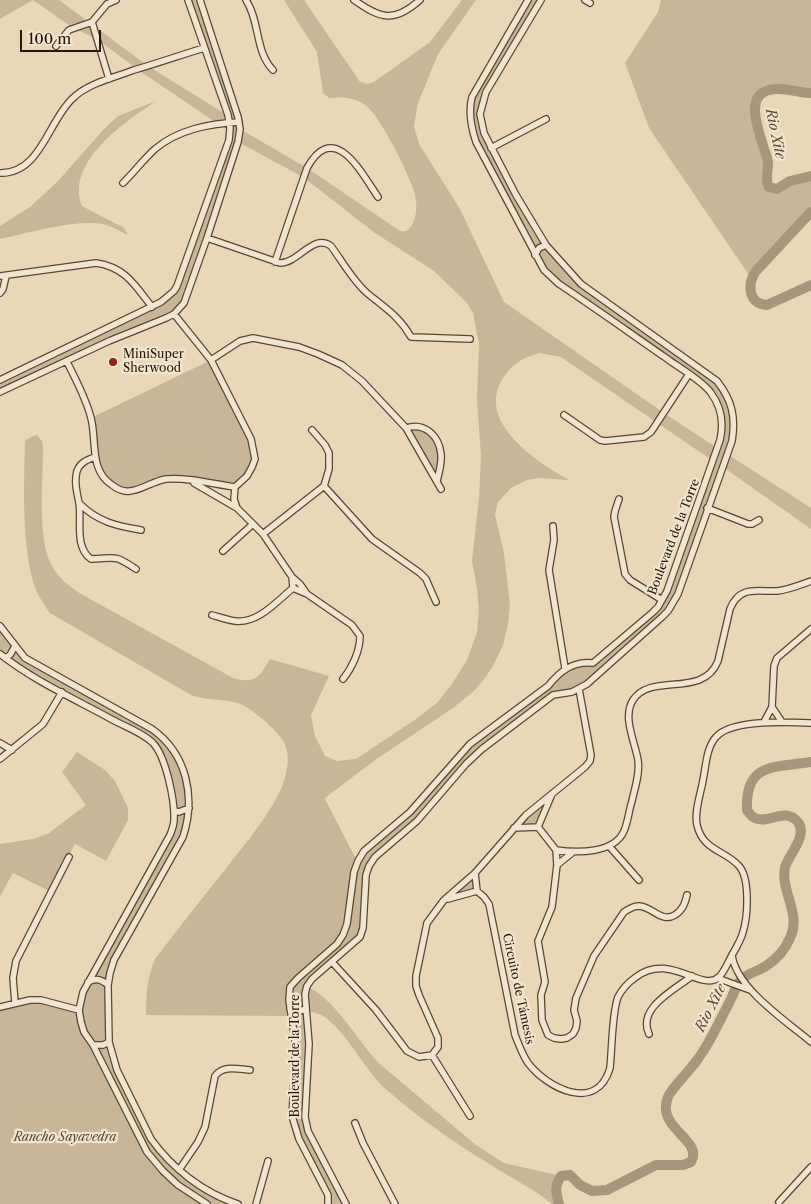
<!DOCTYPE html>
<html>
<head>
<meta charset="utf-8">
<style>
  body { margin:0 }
  #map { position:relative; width:811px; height:1204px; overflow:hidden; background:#ead7b5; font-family:"Libre Caslon Text",serif }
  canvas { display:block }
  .scale { position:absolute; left:20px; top:30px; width:81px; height:22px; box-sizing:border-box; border:2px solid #271706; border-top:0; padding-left:6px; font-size:15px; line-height:18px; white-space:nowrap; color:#271706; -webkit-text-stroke:4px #f1e5cf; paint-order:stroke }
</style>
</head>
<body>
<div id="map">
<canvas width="811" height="1204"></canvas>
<div class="scale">100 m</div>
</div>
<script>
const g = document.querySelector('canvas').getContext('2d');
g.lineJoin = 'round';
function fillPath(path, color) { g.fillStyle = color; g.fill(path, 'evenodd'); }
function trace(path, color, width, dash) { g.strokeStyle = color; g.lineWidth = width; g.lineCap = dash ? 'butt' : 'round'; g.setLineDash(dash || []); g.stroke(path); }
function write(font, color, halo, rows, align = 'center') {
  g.font = font + ' "Libre Caslon Text",serif'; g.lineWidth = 4.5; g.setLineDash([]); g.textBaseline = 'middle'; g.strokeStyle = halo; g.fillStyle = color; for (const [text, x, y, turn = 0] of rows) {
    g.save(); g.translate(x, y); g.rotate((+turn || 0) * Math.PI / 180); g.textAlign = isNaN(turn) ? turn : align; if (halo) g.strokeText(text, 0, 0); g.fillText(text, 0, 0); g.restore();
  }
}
fillPath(new Path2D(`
  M0 0H59L148 66 227 115 188 0H200L240 129 307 168 400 231C408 232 411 228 414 221 417 212 417 201 414 191 408 173 380 115 365 105 354 97 342 97 329 98L323 93 317 52 284 0H304L356 76 359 81 367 84 374 82 430 42 462 0H476L438 54 418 103 414 126 419 144 460 209 504 302 664 413 717 448 723 420 710 392 544 270 476 142 470 104 528 0H541L486 92 481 122 535 228 581 284 717 381 734 416 727 454 811 508V529L723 467 678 594 668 611 579 689 553 695 482 749 417 821 369 865 360 937 307 986C339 1003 356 1040 381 1065L476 1145 504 1163 561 1176C554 1187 556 1193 559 1204H552L536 1192C485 1162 432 1130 388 1091 364 1070 351 1038 326 1018 321 1014 312 1012 305 1010L309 1044 305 1104 308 1131 345 1204H329V1202L293 1125 296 1047 291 1016 146 1015C146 995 147 978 155 959 177 930 200 901 223 872 241 849 260 827 275 801 284 786 291 764 286 747 282 734 258 714 246 707 232 697 208 702 191 695L50 613C45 606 40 599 36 590 21 551 24 484 25 441L31 437 37 435 42 441 43 448C43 480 37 536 51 564 57 577 69 586 81 594L233 678C255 684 259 678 270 659L329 676 311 715 315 736 325 756 337 761 356 759 416 719 437 703 452 684 467 660 477 632 479 610 477 588 472 561 479 498 481 456 477 399 479 344 473 313 467 303 434 271 375 233 303 177 238 142 187 297 174 314 0 392V380L105 330 174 291 229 140 230 122 218 124 137 69 97 39 73 28 33 0 0 19ZM540 353 561 357 713 461 662 600 652 613 593 663 565 668 548 686 463 752 402 820 364 851 357 861 326 801 325 798 375 760 453 708 475 690 485 678 493 666 503 645 508 624 510 605 504 553 495 515 498 502 511 488 527 480 539 478 569 480C537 462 475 422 503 378 512 364 523 357 540 353Z
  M661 0H811V93C799 93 787 88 776 89 741 91 759 130 764 149 766 154 768 159 768 164 768 173 765 180 769 187L777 189 790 181 811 176V212L756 271 751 278 649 128 625 63 658 12Z
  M156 101C125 122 65 162 82 206L124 228 128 235C120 231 111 226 103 224 76 219 27 233 0 239V226L30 207 58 181 104 129 118 116Z
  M211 360 254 448 252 467 235 487 175 479 140 488 119 490 102 476 91 418Z
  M424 427 440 447 437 481 406 428Z
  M0 626 20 653 162 736 184 771 188 823 114 960 108 985 112 1055 159 1150 212 1194 238 1204H0V1007L30 1000 79 1010 81 1002 174 823 169 780 152 742 62 692 0 654Z
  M77 752 105 770 115 781 128 808V820L106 861 75 844 51 892 13 873 0 896V844L33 839 49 833 86 805 62 772Z
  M552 794 538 827 514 828Z
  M475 873 477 891 444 900Z`), '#c9b697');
trace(new Path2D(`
  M811 93C799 93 787 88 776 89 741 91 759 130 764 149 766 154 768 159 768 164 768 173 765 180 769 187L777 189 790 181 811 176
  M811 212 756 271C747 284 748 304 767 305L811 285
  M559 1204C556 1193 554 1187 561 1176L570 1175 580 1185 592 1191 607 1190 656 1165H683L691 1162C704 1139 655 1129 668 1097 672 1088 683 1078 689 1070 706 1051 716 1028 728 1005 732 998 735 988 740 981 747 973 757 972 766 966 777 959 785 950 790 938 802 914 780 891 785 867 789 854 808 836 798 822 784 806 769 825 755 818 752 817 749 813 747 810 745 762 774 768 811 762`), '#a8967a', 10);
const minor = new Path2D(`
  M246 0C260 21 255 52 273 70
  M354 0C381 19 394 23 420 0
  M585 0 590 3
  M92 22 109 79
  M56 46 69 30 92 22 107 4 116 0
  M491 148 546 119
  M0 173C40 174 48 122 72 99 88 83 113 78 134 70 158 63 181 55 204 48
  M123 183C134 172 144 159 155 149 179 129 209 124 239 122
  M207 238 280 263C299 263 313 233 331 246 342 261 353 281 367 293 385 308 399 316 411 337L470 339
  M535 255 539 248 546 245
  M275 262 307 168C334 119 361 172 378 197
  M0 276 96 263C125 267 135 285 152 307
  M0 293 3 289 6 276
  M211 360 240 341 253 338 299 347 318 354 342 365 362 381 406 428 441 489
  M67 362C76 380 86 398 91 418 97 441 89 470 112 485 117 489 123 492 130 491 142 490 153 481 166 479 188 477 213 484 235 487L247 476 252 467 255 459 251 439 211 360 174 314
  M0 380 161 302 174 291 177 286 229 140 230 128 228 115 188 0
  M0 392 109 341 166 318 174 314 184 303 207 238 238 142 240 129 238 117 200 0
  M564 415 600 440 605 441 644 437 651 432 689 374
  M406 428C424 422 439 435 441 454 442 463 439 473 437 481
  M95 457C86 460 80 463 77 471 74 482 77 492 79 503 82 520 74 547 91 559 117 558 113 554 136 569
  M194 483 237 508
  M324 486 372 539 420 573 426 579 436 602
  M235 487 234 499 237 508 263 534 292 577 300 584 307 594
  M619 499 615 511 614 517 625 574 630 580 662 600
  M80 504C98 522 117 526 141 530
  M707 508 748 524H752L759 520
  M553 526 554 540 549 570 565 668
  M263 534 324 486 329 469V453L325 445 312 430
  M223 551 253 524
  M292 577 293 588 307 594 352 625 360 636C360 651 352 668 343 679
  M212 615C219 617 227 620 235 621 258 624 277 601 293 588
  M0 626 25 658 152 729C187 754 196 797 183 837L114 960 110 973 108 985 109 1042 117 1070 151 1139C172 1168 203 1193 238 1204
  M0 654C34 681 75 699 113 720 126 727 143 733 153 743 166 757 175 801 174 820 174 825 172 830 170 835L83 992 79 1010 81 1022 84 1032 93 1045 147 1152 163 1171 178 1185 207 1204
  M5 658 10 655 15 646
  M772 707 782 722
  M764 722 772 707 774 666 777 658 811 629
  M0 743 12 750
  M0 759 43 724 62 692
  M174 811 179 812 189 808
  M538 827 556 850 557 865 552 907 538 941 545 982 541 995 542 1020 548 1035 554 1038 561 1039 567 1038 573 1034 576 1028 577 1021 574 1010 576 998 594 956 624 912C629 909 633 906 639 906 653 907 661 923 675 915 683 910 685 903 687 895
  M538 827 552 794
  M514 828 538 827
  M609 846 639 880
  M556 850C577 853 614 854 624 831 628 822 629 810 632 801 635 787 640 774 638 760 635 742 622 717 633 700 651 672 703 699 718 661L730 609C740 585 756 592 777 591 788 590 800 585 811 581
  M557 865 573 852
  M475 873 477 891
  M477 891 484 897 489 904 515 1035C519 1045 522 1054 528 1063 548 1089 597 1113 610 1068 612 1050 612 1012 618 997 622 989 629 982 636 977 669 952 700 991 718 978 724 973 728 962 732 955 736 948 741 940 743 932 748 916 750 878 739 866 725 850 703 851 697 825 694 811 701 793 703 780 706 767 706 748 716 737 731 719 789 722 811 723
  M448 899 477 891
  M732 955C736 988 786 1021 811 1042
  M332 962 376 1010 407 1051 419 1057 432 1055 438 1047V1038L419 995 416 986V976L427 923 444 900 475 873 526 815 585 767 590 761 591 755 579 689
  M717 978 750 990
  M88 982C96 978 101 979 108 985
  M15 1003 13 978 16 961 69 857
  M0 1007 30 1000H41L79 1010
  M290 1009 298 1012 305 1009
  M649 1034C637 1008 674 990 692 976
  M93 1045H103L109 1042
  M432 1055 470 1116
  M355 1123 363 1143 395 1204
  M179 1170 198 1142 205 1127 215 1076C223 1065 237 1069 250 1070
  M779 1202 811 1167
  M256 1204 268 1161
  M328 1204V1195L299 1139 292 1116 296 1047 289 1000 290 987 298 978 337 944 343 935 347 924 354 872 358 861 364 851 410 812 470 744 548 686C560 671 573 661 593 663L652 613 658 607 667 591 720 440C724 423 722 408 711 393 703 381 678 367 666 358 630 333 595 308 559 284L544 270 476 142C471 127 468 112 472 97L528 0
  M346 1204 308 1131 305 1117 309 1044 305 994 307 986 312 979 360 937 363 928 366 875 369 866 375 857 417 821 466 764 482 749 553 695 572 692 587 684 662 617 668 611 678 594 732 441C736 417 732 400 717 381L581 284 546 245 516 195 484 133 480 114 486 92 541 0`);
trace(minor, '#584732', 8);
trace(minor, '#f1e5cf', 5.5);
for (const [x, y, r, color] of [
  [113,362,5,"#8f2418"]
]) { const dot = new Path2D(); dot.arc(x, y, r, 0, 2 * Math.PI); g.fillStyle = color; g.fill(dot); trace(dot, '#f1e5cf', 2); }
write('12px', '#271706', '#f1e5cf', [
  ["MiniSuper",123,355],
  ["Sherwood",123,369]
], 'left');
write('12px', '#271706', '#f1e5cf', [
  ["Boulevard de la Torre",674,537,-69],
  ["Circuito de Támesis",518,989,78],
  ["Boulevard de la Torre",296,1056,-90]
]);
write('italic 12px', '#584732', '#f1e5cf', [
  ["Rancho Sayavedra",65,1138]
]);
write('italic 14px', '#5b4a34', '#f1e5cf', [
  ["Rio Xite",775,134,78],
  ["Rio Xite",711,1008,-63]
]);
</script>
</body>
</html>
